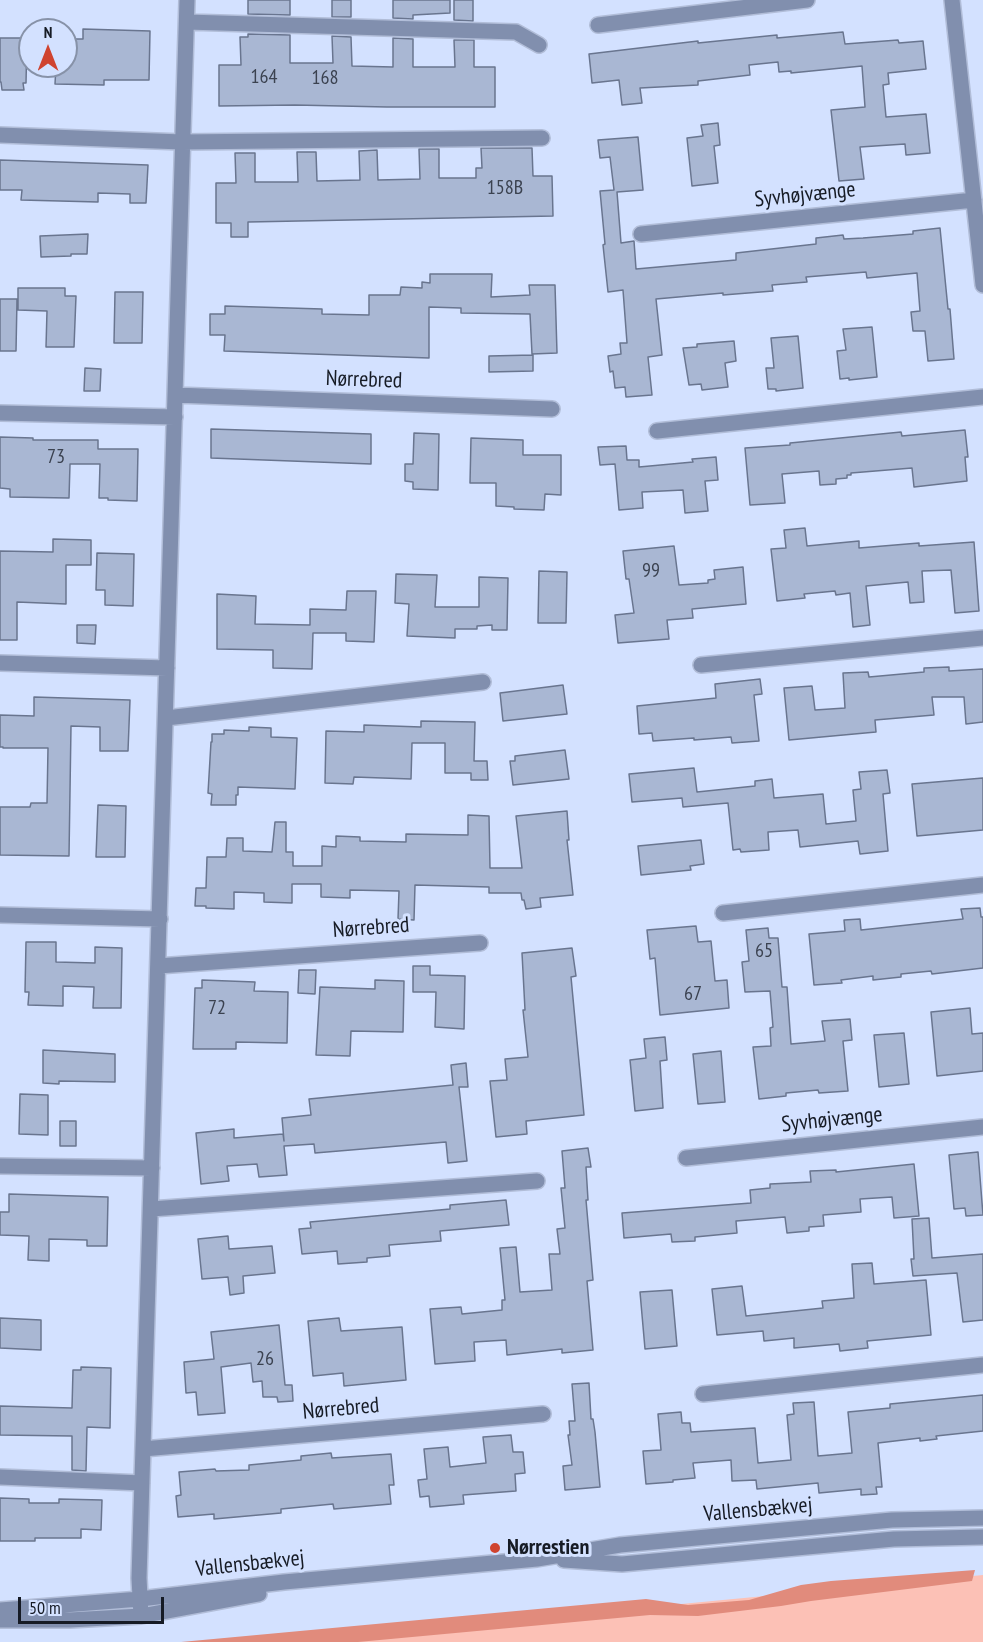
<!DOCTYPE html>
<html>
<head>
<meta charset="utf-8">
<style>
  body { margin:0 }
  #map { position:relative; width:983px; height:1642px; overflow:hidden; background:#d3e1ff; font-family:"PT Sans Narrow",sans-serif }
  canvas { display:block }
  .north { position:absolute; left:18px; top:18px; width:60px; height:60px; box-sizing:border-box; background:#d3e1ff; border:2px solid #8792a8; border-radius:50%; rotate:0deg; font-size:16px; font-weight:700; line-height:24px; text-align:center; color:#161b25 }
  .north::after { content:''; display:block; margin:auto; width:21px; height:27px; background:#cf432f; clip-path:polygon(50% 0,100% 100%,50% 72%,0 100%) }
  .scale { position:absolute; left:18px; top:1597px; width:146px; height:27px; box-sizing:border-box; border:3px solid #161b25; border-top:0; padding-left:8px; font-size:18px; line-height:21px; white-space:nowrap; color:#161b25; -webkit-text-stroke:4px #d3e1ff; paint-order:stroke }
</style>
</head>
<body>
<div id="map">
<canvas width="983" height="1642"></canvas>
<div class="north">N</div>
<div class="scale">50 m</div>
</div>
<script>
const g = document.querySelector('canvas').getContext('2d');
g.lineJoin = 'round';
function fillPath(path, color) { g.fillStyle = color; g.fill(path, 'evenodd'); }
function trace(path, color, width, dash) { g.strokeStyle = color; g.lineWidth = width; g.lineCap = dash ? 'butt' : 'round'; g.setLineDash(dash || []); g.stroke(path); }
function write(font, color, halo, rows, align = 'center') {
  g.font = font + ' "PT Sans Narrow",sans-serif'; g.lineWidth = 6; g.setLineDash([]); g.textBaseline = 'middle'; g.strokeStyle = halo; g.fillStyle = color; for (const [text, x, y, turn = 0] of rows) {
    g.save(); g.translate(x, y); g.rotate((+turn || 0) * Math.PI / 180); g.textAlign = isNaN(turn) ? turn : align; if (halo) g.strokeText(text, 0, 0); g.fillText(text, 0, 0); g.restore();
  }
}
fillPath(new Path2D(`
  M983 1575V1642H286Z`), '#fcc1b6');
fillPath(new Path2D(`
  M975 1570 972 1581 811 1601 781 1606 698 1616 650 1615 358 1642H181L646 1599 688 1605 749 1600 801 1585 831 1581Z`), '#e18b7c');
const building = new Path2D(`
  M248 0H290V15L248 14Z
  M332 0H351V17H332Z
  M393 0H450V13L413 15V19L393 18Z
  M454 0H473V21L454 20Z
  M83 29 150 31 149 80H104V85L55 84 56 66H66V39H83Z
  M843 32 845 44 898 40 899 43 923 41 926 69 888 73 889 84 883 85 886 117 926 114 930 153 906 155 905 144 860 147 864 179 839 181 831 110 865 107 862 66 791 73V71L779 72 778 62 749 65 750 75 698 81V85L640 88 642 103 622 105 619 80 592 83 589 54 698 41V43L777 35V38Z
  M248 34 290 35V63H333L332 36 351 37 352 66 393 67V38L413 39V67H455L454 40H474V67H495V107H387L295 105 219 106V65H241L240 37H248Z
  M0 38H27L26 83H23L24 90H2L1 82H0Z
  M718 123 720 145 714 146 718 183 692 186 687 138 703 136 701 125Z
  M638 137 643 190 617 192 621 243 634 241 636 269 736 260V253L816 244V238L843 235 844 239 863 238 913 234V231L940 228 948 309H950L954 359 928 361 925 331H913L911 312 920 311 917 273 867 278 866 272 806 277 807 282 772 285 773 291 723 295V293L656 299 662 355 648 357 652 395 626 397 625 387 615 388 613 371 610 372 608 356 621 354 620 343H627L623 290 608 292 603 245 605 244 600 191 614 190 610 157 600 158 598 140Z
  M481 148H532L533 176H552L553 216 248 222V237H231V223H216V183H236L235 153H255V182H298L297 152H316L317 181 360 180 359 151 377 150 378 180 420 179 419 149H439V178H476V168H482Z
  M0 160 148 165 146 203H130V194L98 193V202L21 200 22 190H0Z
  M88 234 87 254H71V256L41 257 40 236Z
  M430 274H492L491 297 530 295 529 285H555L557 353 532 354 530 314 461 313V308L429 307V358L224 351 225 335H210V314H225V306L322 309V314L369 315V295H400L401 287 422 288V282L430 283Z
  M18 288H65V296H76L74 347H46L47 311 18 310Z
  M115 292H143L142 343H114Z
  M0 299H17L16 351H0Z
  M872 327 877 377 849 380V378L840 379 837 351 846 350 843 329Z
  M798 336 803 388 776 391V389H768L766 368H774L771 338Z
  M734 341 736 361 725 363 728 387 702 390 701 384 689 385 683 348 697 347V344Z
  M533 355V371L489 372V356Z
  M85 368 101 369 100 391H84Z
  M211 429 371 434V464L211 458Z
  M965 430 968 457H965L967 481 914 487 912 468 851 473V475H847V478L836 479V484L820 485 819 471 782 474 785 503 750 505 745 448 790 445V443L901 432 902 436Z
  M414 433 439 434 438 490 413 489V482L405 481V464H413Z
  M0 437 33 438V440H98V449H138L137 501 108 500V498H99L100 464H70L69 498 10 497V489L0 488Z
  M471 438 523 440V455H561V495L545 494 544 510 514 509V507L496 506V483H470Z
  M626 446 627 460H639V467L693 462 692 459 716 457 718 480 705 481 708 511 685 513 683 490 642 492 643 508 619 510 615 464 600 465 598 447Z
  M805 528 807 546 859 541V548L919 543V546L974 542 979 611 955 613 951 570 922 571 924 602 910 603 908 582 866 586 870 625 853 627 850 593 836 595 835 591 804 594 805 598 777 601 771 549 786 548 784 530Z
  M53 539 91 540V565H66V604L17 602V640H0V551L53 552Z
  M674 546 679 585 708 583V580L715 579 714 570 743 567 746 604 692 609 693 618 667 620 669 639 618 643 615 615 634 613 629 579H626L623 551Z
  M97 553 134 554 133 606 105 605V590H96Z
  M539 571 567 572 566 623H538Z
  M396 574 437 575 435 607H479V577L508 578 507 630H492V625L477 626V629H455V638L407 636 409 604 395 603Z
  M347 591H376L374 642 346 641V633H313L312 669 273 668V650L217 649V594L256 596 255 624 310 625V609L346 610Z
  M77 625H96L95 644 77 643Z
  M949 667V671L983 669V722L966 724 964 697H932L934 715 875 720 876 732 789 740 784 688 812 686 815 710 845 708 843 673 868 672 869 677 924 672V668Z
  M760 679 762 694 754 695 759 741 732 743 731 737 694 740V738L653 741 652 733 639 734 637 706 716 698 715 684Z
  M563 685 567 714 503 721 500 693Z
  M34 697 130 700 128 751H100V727L71 726 69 856 0 855V807H30L31 803H47L48 748H3V747H0V715L34 716Z
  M421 721 475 722 474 761H487L488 780H471V773H445V743H412L411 779 354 777 353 784 325 783 326 731 364 732V725L421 727Z
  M249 727 271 728V737L297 738 295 789 238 787V795H236V805H211L212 794 208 793 211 742H212V734H224V730L249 731Z
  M565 750 569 779 513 785 510 761H515V756Z
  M694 768 697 792 755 786V781L772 779 774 798 823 794 826 824 856 821 853 790 861 789 859 772 887 770 890 793 883 794 888 851 860 854 858 841 800 847 798 830 768 832 769 850 741 852 740 849 733 850 728 803 683 807 682 798 632 802 629 774Z
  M983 778V830L917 836 912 784Z
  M98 805 126 806 125 857H96Z
  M567 811 569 840H567L573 895 540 898 541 907 526 909 524 900H522L521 893H489V887L415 885 414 920 398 919 399 891 350 890V898L321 897V884H292V903L264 902V893L234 892V909L206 908V906H195L196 888H206L207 857H226L227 838H243V851L272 852 275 822H286V852H293V866H322V846L336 847V836L360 837V841L406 842V834L468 835V815L489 816 490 868H522L516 816Z
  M701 840 704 864 690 866 691 870 641 875 638 846Z
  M980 908 981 917H983V968L932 974 931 971 901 974V977L873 980V976L841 980 842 983 814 985 809 934 845 931 844 920 860 919 861 930 963 919 961 909Z
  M696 926 698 942 711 941 715 981 727 980 729 1008 660 1015 655 958 650 959 647 930Z
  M768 928 769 938H778L782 987H787L791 1044 825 1041 822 1021 850 1019 852 1040 843 1041 848 1091 819 1093 818 1090 786 1093V1096L759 1099 753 1047 771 1046 770 1028 773 1027 770 991 745 992 742 962 749 961 746 930Z
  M26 942H56V962L95 963V947L122 948 121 1008H93L94 987 63 986V1006L28 1005 29 992H25Z
  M572 948 576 976 571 977 584 1115 526 1121 527 1134 496 1137 490 1081 507 1080 505 1059 528 1057 523 1010H525L522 953Z
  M413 966H430V975L465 976 464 1029 435 1027 436 992H413Z
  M299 970H316L315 994 298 993Z
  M202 980 255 982 254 991 288 992 287 1043 236 1042V1049H193L195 988H202Z
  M375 980 404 981 403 1032 351 1031 350 1056 316 1055 320 987 375 989Z
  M970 1008 972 1034 983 1033V1071L937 1076 931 1012Z
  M904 1033 909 1084 879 1087 874 1035Z
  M665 1037 667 1060 660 1061 663 1108 635 1111 630 1060 646 1058 644 1039Z
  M43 1050 115 1054V1082L59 1081V1084L43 1083Z
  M721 1051 725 1102 698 1104 693 1054Z
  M466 1063 468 1087H459L467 1161 448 1163 446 1142 315 1153 314 1144 284 1146 287 1175 259 1177 257 1164 227 1166 229 1181 201 1184 196 1133 234 1129V1138L283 1134 284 1141 282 1118 311 1115 309 1099 453 1085 451 1065Z
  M20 1094 48 1095V1135L19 1134Z
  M60 1121H76V1146H60Z
  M588 1148 591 1167H586L588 1200H586L593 1280 587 1281 593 1350 562 1353V1349L507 1355 506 1340 474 1342 475 1361 435 1364 430 1309 461 1307 462 1314 502 1310V1300H505L500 1248 516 1247 520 1292 552 1290 549 1254H560L557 1229 565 1228 561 1188H565L562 1151Z
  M978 1152 983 1215 966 1216 965 1208 954 1209 949 1155Z
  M914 1164 919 1216 894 1218 892 1197 860 1199 861 1212 823 1215 824 1226 809 1227V1231L787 1233 785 1217 736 1221 737 1233 695 1237V1241L672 1242 671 1234 624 1238 622 1213 751 1203 750 1190 770 1188V1184L811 1182 810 1171 836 1170V1172Z
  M9 1194 108 1197 107 1246H87V1240L49 1239V1261L28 1260 29 1236 0 1235V1212H9Z
  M506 1200 509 1225 440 1231 441 1241 389 1245 390 1256 367 1258V1262L338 1264 337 1251 302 1254 299 1229 311 1228 310 1222 450 1209V1205Z
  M929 1218 932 1258 983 1254V1320L963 1322 957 1273 913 1276 911 1259H914L912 1219Z
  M228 1236 229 1249 272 1246 275 1273 243 1276 244 1293 230 1295 228 1277 202 1279 198 1239Z
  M872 1263 874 1284 926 1280 931 1335 867 1341 868 1348 840 1351 839 1344 794 1348V1338L764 1341 763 1331 717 1335 712 1289 742 1286 746 1316 823 1308 822 1301 854 1298 852 1264Z
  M672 1290 677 1346 645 1349 640 1292Z
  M0 1318 41 1320V1350L0 1348Z
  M339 1318 341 1331 402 1327 406 1380 344 1386 343 1373 313 1376 308 1321Z
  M279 1325 285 1385H292L293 1401 278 1402 277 1397H263L262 1381 253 1382 251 1363 221 1367 225 1413 198 1415 196 1392 186 1393 184 1362 214 1359 211 1332Z
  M81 1367 111 1368 110 1428 87 1427 86 1471 72 1470V1436L0 1435V1406L72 1408 73 1370H81Z
  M589 1383 591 1419H593L595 1432 600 1487 565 1490 563 1466 572 1465 568 1435H570L569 1421H575L572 1384Z
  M983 1395V1431L936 1436 937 1439 920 1441V1438L878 1443 882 1487H876L877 1494 861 1495V1489L819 1493 818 1483 757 1489 756 1480 732 1481 731 1460 693 1463 695 1478 673 1480V1482L646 1484 643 1451 661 1450 658 1414 681 1412 682 1423H690L691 1432 755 1428 758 1463 791 1460 787 1415 794 1414 793 1403 814 1402 818 1456 852 1453 848 1412 890 1408V1404Z
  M511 1435 513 1452H523L525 1473 515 1474 516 1491 463 1495 464 1504 430 1507 429 1496 420 1497 418 1480 427 1479 424 1449 448 1447 450 1467 486 1463 483 1437Z
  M331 1453 332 1458 391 1454 394 1485H389L391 1504 334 1509 333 1504 281 1509V1513L214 1519V1514L178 1517 176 1496 181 1495 179 1472 215 1469 216 1471 249 1470V1465L301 1460V1456Z
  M0 1498 29 1499V1503H59V1499L102 1500 101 1530 81 1529V1538H35V1541H0Z`);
fillPath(building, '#a9b7d3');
trace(building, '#69758f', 1.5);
const minor = new Path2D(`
  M952 0 983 285
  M187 22 516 32 539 45
  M598 25 807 0
  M0 135 182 142 542 138
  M641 234 974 200
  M175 395 552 409
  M0 413 175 417
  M657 431 983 397
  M0 663 167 668
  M701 665 983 638
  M166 718 483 682
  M723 913 983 885
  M0 915 160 919
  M158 966 480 943
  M686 1158 983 1127
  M0 1166 152 1168
  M151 1209 537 1181
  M703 1394 983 1365
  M143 1449 543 1414
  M0 1477 142 1483
  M564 1560 622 1564 894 1539 983 1537
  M0 1610 140 1599 284 1582 537 1559 620 1545 892 1520 983 1518
  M141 1616 139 1578 187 0
  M0 1620H70L141 1616 259 1594`);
trace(minor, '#b1bdd8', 18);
trace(minor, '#818fae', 15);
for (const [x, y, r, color] of [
  [495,1548,6,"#cf432f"]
]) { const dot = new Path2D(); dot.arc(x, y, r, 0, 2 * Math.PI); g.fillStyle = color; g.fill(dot); trace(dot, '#d3e1ff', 2); }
write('20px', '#3b4250', null, [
  ["164",264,77],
  ["168",325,78],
  ["158B",505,188],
  ["73",56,457],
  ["99",651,571],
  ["65",764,951],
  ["67",693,994],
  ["72",217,1008],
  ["26",265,1359]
]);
write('22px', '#161b25', '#d3e1ff', [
  ["Syvhøjvænge",805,195,-6],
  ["Nørrebred",364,380,2],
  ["Nørrebred",371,928,-4],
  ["Syvhøjvænge",832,1120,-6],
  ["Nørrebred",341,1409,-5],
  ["Vallensbækvej",758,1510,-5],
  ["Vallensbækvej",250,1564,-6]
]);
write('bold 22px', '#161b25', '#d3e1ff', [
  ["Nørrestien",507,1548]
], 'left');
</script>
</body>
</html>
